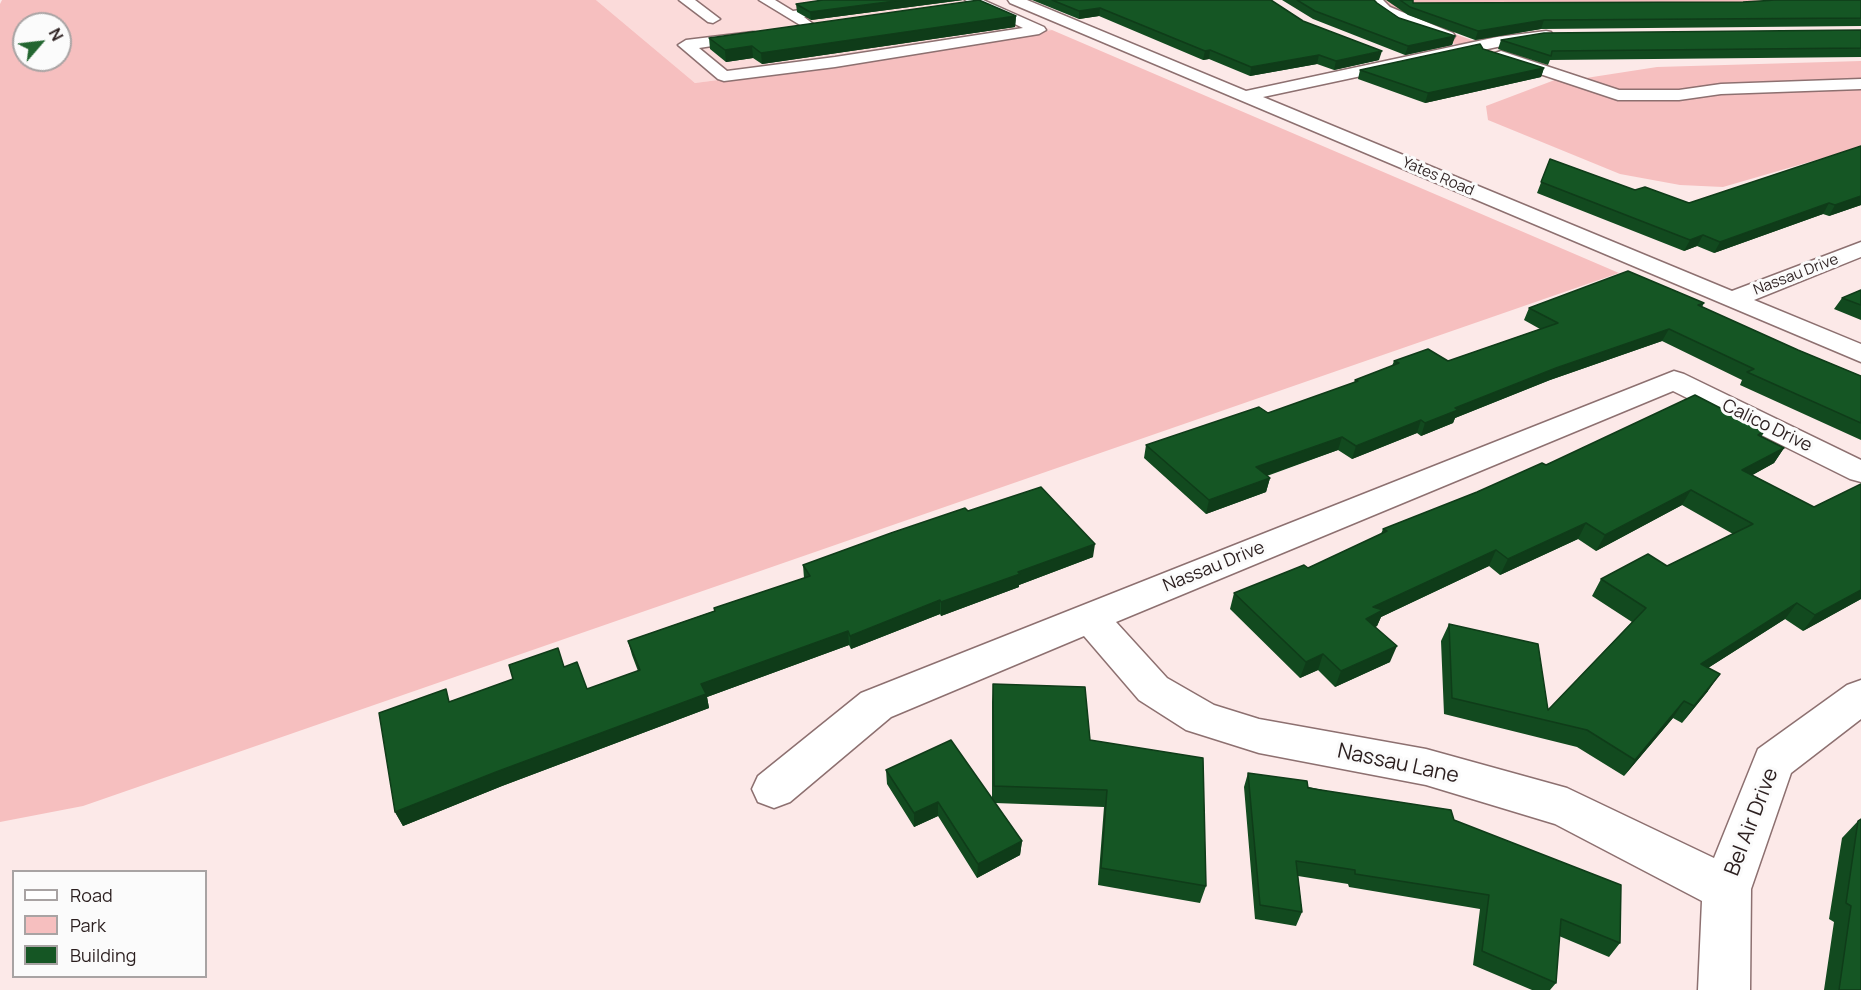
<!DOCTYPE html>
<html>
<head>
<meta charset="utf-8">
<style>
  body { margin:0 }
  #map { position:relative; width:1861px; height:990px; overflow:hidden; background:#fce9e8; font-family:Manrope,sans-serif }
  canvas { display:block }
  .legend { position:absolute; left:12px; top:870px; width:195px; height:108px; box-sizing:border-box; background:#fbfbfb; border:2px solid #a8a3a3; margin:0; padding:8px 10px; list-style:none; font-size:18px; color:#2b1f1f }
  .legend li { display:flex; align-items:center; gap:12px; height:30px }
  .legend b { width:30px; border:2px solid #a8a3a3 }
  .north { position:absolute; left:12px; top:12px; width:60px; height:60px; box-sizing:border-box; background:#fbfbfb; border:2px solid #a8a3a3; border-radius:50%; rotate:62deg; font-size:16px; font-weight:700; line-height:24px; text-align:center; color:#2b1f1f }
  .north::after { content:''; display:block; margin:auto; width:21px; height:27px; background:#236630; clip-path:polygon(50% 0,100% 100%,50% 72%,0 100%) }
</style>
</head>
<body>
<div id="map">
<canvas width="1861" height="990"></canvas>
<ul class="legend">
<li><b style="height:8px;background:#fff"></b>Road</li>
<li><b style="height:16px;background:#f6bfbf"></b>Park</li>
<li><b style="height:16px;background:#155624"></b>Building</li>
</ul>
<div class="north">N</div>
</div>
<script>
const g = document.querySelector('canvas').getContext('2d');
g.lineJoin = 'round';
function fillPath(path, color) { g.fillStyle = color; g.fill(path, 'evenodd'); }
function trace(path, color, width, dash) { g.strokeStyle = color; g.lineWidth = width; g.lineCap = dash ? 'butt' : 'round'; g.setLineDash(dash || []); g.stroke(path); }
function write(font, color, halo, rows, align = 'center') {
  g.font = font + ' Manrope,sans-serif'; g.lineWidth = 6; g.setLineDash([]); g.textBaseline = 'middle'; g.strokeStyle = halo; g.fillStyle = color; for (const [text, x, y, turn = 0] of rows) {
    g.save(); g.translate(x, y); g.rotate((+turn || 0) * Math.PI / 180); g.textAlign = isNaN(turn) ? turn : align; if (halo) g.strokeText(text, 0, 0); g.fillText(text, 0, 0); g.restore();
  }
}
fillPath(new Path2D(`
  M596 0H985L1052 30 834 65 695 83Z`), '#fbdbda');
fillPath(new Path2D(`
  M2 0H596L695 83 834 65 1052 30 1619 273 83 806 0 822V4ZM24 24H60V60H24Z
  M1371 0H1853L1456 12 1413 20 1472 40 1493 51 1586 78 1657 67 1861 61V147L1723 187 1680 185 1620 174 1488 120 1486 106 1560 78 1452 43Z`), '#f6bfbf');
const minor = new Path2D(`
  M679 0H695L720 19 713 23 708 22Z
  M759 0H775L793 11 873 0H911L904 4 804 17 817 27 810 31Z
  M965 0H983L1044 27 1046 30 1039 34 835 67 724 81 718 79 678 45 686 40 753 32 758 33 760 36 758 39 699 48 727 71 835 57 1023 28Z
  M1008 0H1027L1246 91 1497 37 1546 31 1551 32 1553 35 1546 39 1497 47 1263 97 1732 291 1861 242V257L1754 300 1861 344V362L1010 3Z
  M1368 0H1383L1390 7 1453 33 1455 36 1453 39H1443L1380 13Z
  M1501 51 1619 90H1679L1721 84 1861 79V89L1721 94 1679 100H1618L1495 59 1493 56 1495 53Z
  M1674 371 1684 374 1861 460V482L1850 479 1673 391 1116 622 1167 678 1214 705 1259 719 1426 749 1567 788 1714 858 1758 749 1847 685 1861 680V719L1791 773 1751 889 1750 990H1698L1702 901 1555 824 1426 785 1259 753 1186 730 1139 700 1084 636 891 717 790 802 774 808 758 802 752 789 758 776 861 693Z`);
trace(minor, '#8d7070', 3);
fillPath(minor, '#fff');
fillPath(new Path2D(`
  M823 0H963L811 20 797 12 796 4Z
  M1032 0H1271L1303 21 1379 60 1334 70 1317 64 1250 76 1209 59 1203 60 1099 16 1079 19Z
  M1282 0H1374L1377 3 1399 18 1455 36 1452 45 1405 55 1313 19Z
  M1386 0H1413V3L1743 2 1861 0V26L1541 29 1475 40 1408 15Z
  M1016 16 1015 27 762 64 753 58 726 62 710 49 709 38Z
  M1861 30V57L1550 60 1548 65 1498 49 1501 40Z
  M1483 49 1544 68 1541 77 1425 103 1358 79 1360 70Z
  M1861 146V205L1829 216 1823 214 1714 253 1697 246 1684 251 1537 193 1550 159 1635 190 1689 203Z
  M1861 290V320L1834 309 1842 298Z
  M1704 303 1702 307 1798 350 1861 376V440L1740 385 1742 380 1662 341 1550 380 1455 418 1453 423 1421 436 1417 433 1352 459 1338 450 1267 476 1270 478 1266 492 1206 514 1144 458 1146 445 1268 413 1354 383 1355 380 1392 366 1394 361H1448L1540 329 1524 320 1529 308Z
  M1765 431 1761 437 1784 448 1774 463 1752 475 1814 507 1861 484V599L1803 631 1785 619 1708 668V691L1682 723 1673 718 1624 776 1577 747 1444 714 1441 641 1449 624 1548 710 1632 622 1592 596 1601 579 1667 566 1733 534 1682 505 1596 551 1578 539 1500 575 1489 566 1381 617 1377 626 1375 627 1390 662 1335 687 1318 670 1300 678 1230 609 1234 593 1308 568 1381 534 1383 529 1546 465Z
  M968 511 1093 557 1019 585V587L941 616 940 614 851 649 849 645 707 697 709 708 502 786 403 826 395 812 451 701 564 667 587 689 638 671 632 655 628 641 714 611V608L804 578 803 565Z
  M993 684 1090 740 1206 886 1200 903 1098 885 1104 807 995 803 1022 841 1020 855 977 878 938 816 914 827 887 784 886 770 992 799V702Z
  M1248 773 1454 820 1620 943 1609 957 1559 936 1556 983 1550 990H1532L1473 965 1480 909 1349 887 1348 884 1298 876 1302 912 1296 926 1255 919 1244 787Z
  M1858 821 1861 990H1824L1834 922 1829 919 1842 838Z`), '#124a1f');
fillPath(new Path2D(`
  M903 0H963L811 20 810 12Z
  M1100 8 1099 16 1079 19V11Z
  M1016 16 1015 27 762 64 761 53Z
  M1544 20 1541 29 1475 40 1478 31Z
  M1455 36 1452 45 1405 55 1408 46Z
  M752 46 753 58 726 62 725 50Z
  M1210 50 1209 59 1203 60 1205 51Z
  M1382 51 1379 60 1334 70 1336 61Z
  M1319 55 1317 64 1250 76 1251 67Z
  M1544 68 1541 77 1425 103 1428 93Z
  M1861 196V205L1829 216 1835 205Z
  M1829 203 1823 214 1714 253 1720 242Z
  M1703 235 1697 246 1684 251 1690 240Z
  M1669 329 1662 341 1550 380 1455 418 1453 423 1421 436 1425 423 1455 408 1556 368Z
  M1421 420 1417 433 1352 459 1356 446Z
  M1342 437 1338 450 1253 480 1256 467Z
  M1784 448 1774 463 1733 486 1742 470Z
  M1270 478 1266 492 1206 514 1209 500Z
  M1691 490 1682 505 1596 551 1605 535Z
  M1586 523 1578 539 1500 575 1508 559Z
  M1095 544 1093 557 1019 585V587L941 616V602L1018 572Z
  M1496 550 1489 566 1381 617 1377 626 1359 635 1366 619 1373 607Z
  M1861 590V599L1803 631 1815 615Z
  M940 600V614L851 649 850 636Z
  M1797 603 1785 619 1689 680 1701 664Z
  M848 631 849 645 707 697 709 708 502 786 403 826 395 812 496 772 701 684Z
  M1397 646 1390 662 1335 687 1341 671Z
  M1323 654 1318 670 1300 678 1306 662Z
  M1720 674 1708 691 1682 723 1694 706Z
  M1684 701 1673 718 1624 776 1635 760Z
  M938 802V816L914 827V813Z
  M1022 841 1020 855 977 878 978 864Z`), '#0f3c19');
const building = new Path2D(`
  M823 0H903L810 12 796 4Z
  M979 0 1016 16 761 53 752 46 725 50 709 38Z
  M1052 0H1271L1303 21 1382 51 1336 61 1319 55 1251 67 1210 50 1205 51 1100 8 1079 11Z
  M1297 0H1374L1377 3 1399 18 1455 36 1408 46 1315 11Z
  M1400 0H1413V3L1743 2 1776 0H1861V18L1544 20 1478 31 1410 7Z
  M1861 30V48L1552 51 1551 56 1501 40 1544 33Z
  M1480 44 1483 49 1544 68 1428 93 1360 70Z
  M1861 146V196L1835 205 1829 203 1720 242 1703 235 1690 240 1541 182 1550 159 1635 190 1645 187 1689 203Z
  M1628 271 1704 303 1698 305 1798 350 1861 376V423L1747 372 1754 369 1669 329 1556 368 1455 408 1458 410 1425 423 1421 420 1356 446 1342 437 1256 467 1270 478 1209 500 1146 445 1259 407 1268 413 1358 381 1355 380 1399 363 1394 361 1428 349 1448 361 1558 323 1529 308Z
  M1861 290V305L1842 298Z
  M1695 395 1765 431 1758 435 1784 448 1742 470 1814 507 1861 484V590L1815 615 1797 603 1701 664 1720 674 1694 706 1684 701 1635 760 1587 730 1452 698 1449 624 1538 644 1548 710 1646 608 1601 579 1648 554 1667 566 1753 524 1691 490 1605 535 1586 523 1508 559 1496 550 1373 607 1383 610 1366 619 1397 646 1341 671 1323 654 1306 662 1234 593 1304 565 1308 568 1387 531 1383 529 1477 492 1542 463 1546 465Z
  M1041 487 1095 544 1018 572 1020 574 941 602 940 600 850 636 848 631 701 684 706 694 496 772 395 812 379 713 446 689 449 702 513 679 509 665 558 648 564 667 577 662 587 689 640 670 628 641 715 611 714 608 810 576 803 565 891 533 965 508 968 511Z
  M993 684 1085 687 1090 740 1203 758 1206 886 1101 868 1107 790 994 786Z
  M951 740 1022 841 978 864 938 802 914 813 886 770Z
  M1248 773 1307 781 1308 788 1451 810 1454 820 1621 885 1620 943 1561 919 1556 983 1482 951 1489 895 1355 874V870L1296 861 1302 912 1260 905Z
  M1861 819V990H1839L1851 906 1846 903 1858 821Z`);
fillPath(building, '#155624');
trace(building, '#0f3c19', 1.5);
write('15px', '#2b1f1f', '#fbfbfb', [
  ["Yates Road",1438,177,23],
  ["Nassau Drive",1796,275,-21]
]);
write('18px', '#2b1f1f', '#fbfbfb', [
  ["Calico Drive",1767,426,26],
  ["Nassau Drive",1214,567,-22]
]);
write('21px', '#2b1f1f', '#fbfbfb', [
  ["Nassau Lane",1398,764,12],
  ["Bel Air Drive",1752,822,-69]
]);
</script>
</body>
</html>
